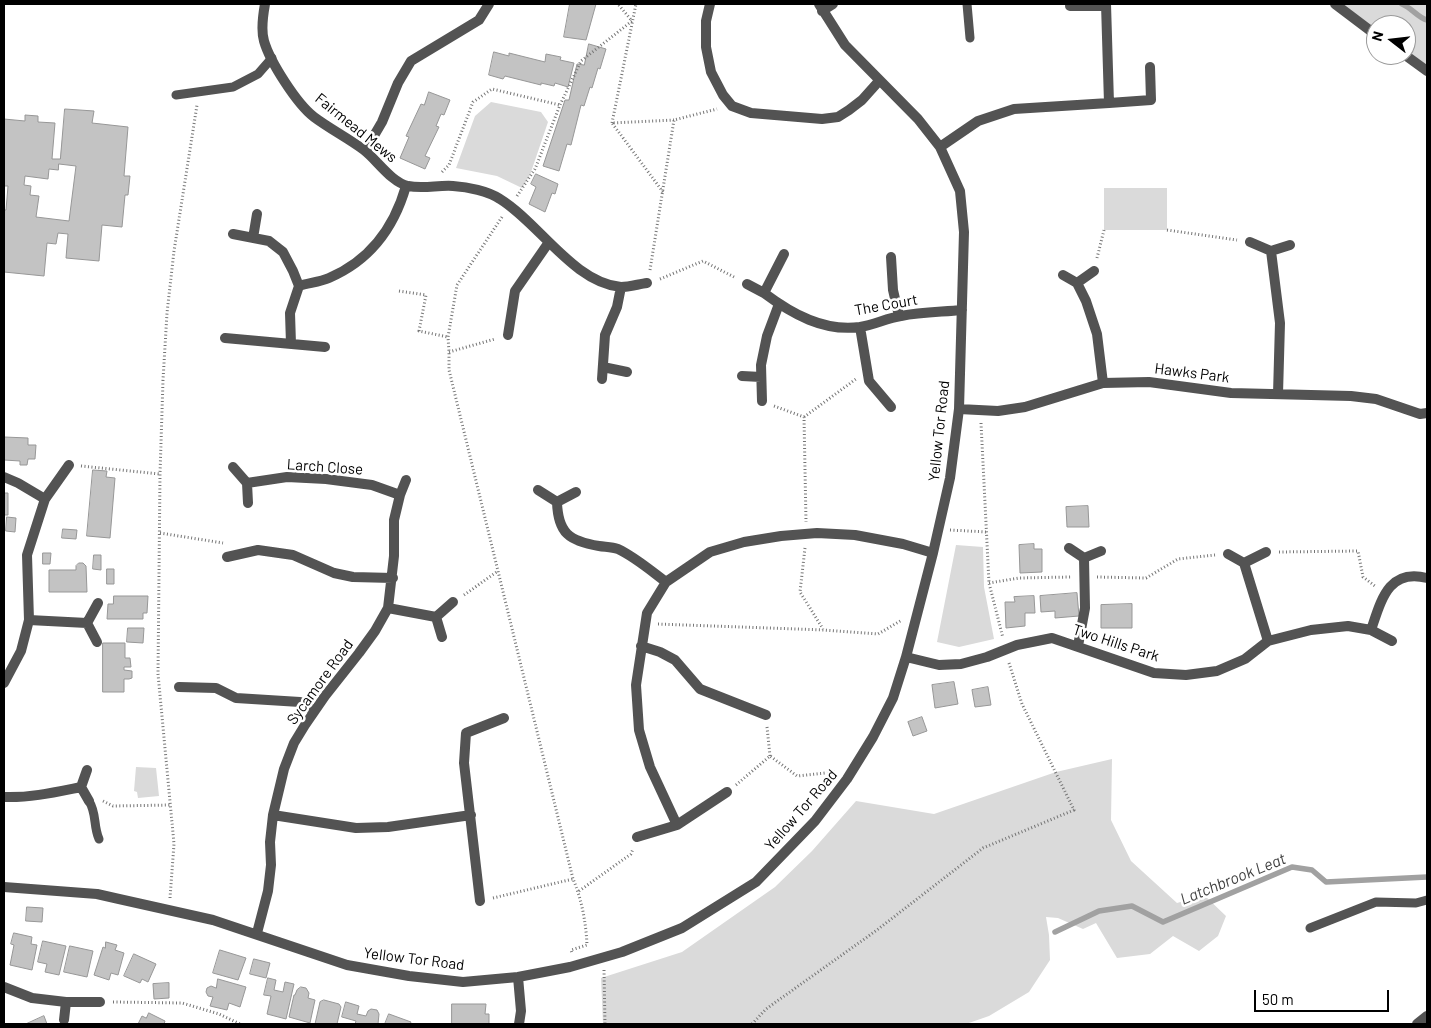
<!DOCTYPE html>
<html>
<head>
<meta charset="utf-8">
<style>
  body { margin:0 }
  #map { position:relative; width:1431px; height:1028px; overflow:hidden; background:#fff; font-family:Barlow,sans-serif }
  canvas { display:block }
  .frame { position:absolute; inset:0; border:5px solid #000; pointer-events:none }
  .north { position:absolute; left:1366px; top:15px; width:50px; height:50px; box-sizing:border-box; background:#fff; border:1px solid #999; border-radius:50%; rotate:286deg; font-size:14px; font-weight:700; line-height:20px; text-align:center; color:#000 }
  .north::after { content:''; display:block; margin:auto; width:18px; height:22px; background:#000; clip-path:polygon(50% 0,100% 100%,50% 72%,0 100%) }
  .scale { position:absolute; left:1254px; top:990px; width:135px; height:22px; box-sizing:border-box; border:2px solid #000; border-top:0; padding-left:6px; font-size:15px; line-height:18px; white-space:nowrap; color:#000; -webkit-text-stroke:4px #fff; paint-order:stroke }
</style>
</head>
<body>
<div id="map">
<canvas width="1431" height="1028"></canvas>
<div class="frame"></div>
<div class="north">N</div>
<div class="scale">50 m</div>
</div>
<script>
const g = document.querySelector('canvas').getContext('2d');
g.lineJoin = 'round';
function fillPath(path, color) { g.fillStyle = color; g.fill(path, 'evenodd'); }
function trace(path, color, width, dash) { g.strokeStyle = color; g.lineWidth = width; g.lineCap = dash ? 'butt' : 'round'; g.setLineDash(dash || []); g.stroke(path); }
function write(font, color, halo, rows, align = 'center') {
  g.font = font + ' Barlow,sans-serif'; g.lineWidth = 5; g.setLineDash([]); g.textBaseline = 'middle'; g.strokeStyle = halo; g.fillStyle = color; for (const [text, x, y, turn = 0] of rows) {
    g.save(); g.translate(x, y); g.rotate((+turn || 0) * Math.PI / 180); g.textAlign = isNaN(turn) ? turn : align; if (halo) g.strokeText(text, 0, 0); g.fillText(text, 0, 0); g.restore();
  }
}
fillPath(new Path2D(`
  M1335 4H1427V71L1406 55V25H1376V34Z
  M491 102 541 112 548 122 530 175 522 188 497 176 456 168 475 116Z
  M1104 188H1167V230H1104Z
  M956 545 983 547 984 587 994 639 959 647 937 642Z
  M1112 759 1111 820 1131 861 1177 903 1204 895 1226 916 1218 936 1199 951 1173 936 1150 954 1117 958 1096 923 1083 929 1058 918 1046 917 1049 935 1050 960 1029 992 989 1016 966 1024H603L601 978 682 952 775 887 812 851 856 801 934 814 1056 772Z
  M136 767 156 768 159 796 138 798 137 792 134 791Z`), '#dadada');
trace(new Path2D(`
  M1402 4C1412 8 1418 18 1427 20
  M1055 932 1099 911 1132 906 1163 922 1292 867 1312 870 1326 882 1427 877`), '#a1a1a1', 5.5);
const building = new Path2D(`
  M570 4H596L586 40 564 37Z
  M589 44 606 49 600 69 598 68 592 88 590 87 584 106 581 105 571 145 567 144 559 171 543 166 565 100H569L577 64 584 65Z
  M494 52 509 56V53L545 62 546 54 561 57 560 60 574 63 568 87 555 83 554 86 541 83V85L505 76 503 79 489 75Z
  M429 92 450 100 444 115 441 114 436 126 439 127 425 156 430 158 425 169 400 158 409 137 406 136 421 104 424 105Z
  M65 109 94 111 92 123 128 127 124 176H130L128 195H125L122 227 102 225 99 261 66 258 68 234 58 233 56 244 47 243 44 276 4 272V210H6L8 186H4V119L25 121V115L38 116V122L55 123 52 159H60ZM59 164 76 166 69 221 36 217 39 196 30 195 31 186 24 185 25 176 48 179 49 169 58 170Z
  M536 174 558 184 555 194 552 193 545 212 529 204 536 187 531 184Z
  M4 437 28 438V445H36L35 459H28L27 465H20V461L4 460Z
  M93 470 107 471 106 477 115 478 110 538 87 536Z
  M4 493H8V515H4Z
  M1088 506 1089 527H1067L1066 507Z
  M7 517 16 518 15 532 6 531Z
  M63 529 77 530 76 539 62 538Z
  M1034 544V549H1042V572L1020 573 1019 545Z
  M43 553H51L50 564H43Z
  M94 555H101V570L93 569Z
  M79 563H83L86 566 87 592H49V570H76V566Z
  M107 569H114V584H107Z
  M1077 593 1079 616 1055 618V611L1041 612 1040 596Z
  M114 596H148L147 613H143V619H107L108 604H113Z
  M1034 596 1035 613H1025V626L1006 628 1005 602H1015L1014 597Z
  M1132 604V628H1101V605Z
  M128 628H144L143 643 127 642Z
  M103 643H125V658H130L131 667H124V670L132 671V678L129 679H124V692H103Z
  M954 682 958 704 935 708 932 685Z
  M988 687 991 705 975 707 972 690Z
  M922 717 927 731 913 736 908 722Z
  M27 907 43 908 42 922 26 921Z
  M14 933 32 937 31 944 37 945 32 970 10 965 14 945 11 944Z
  M43 941 66 946 59 975 45 972 47 964 38 962Z
  M106 942 117 945 115 950 124 953 118 975 111 973 109 980 94 975 103 947 105 948Z
  M70 946 93 951 87 977 64 972Z
  M220 950 246 958 238 980 213 973Z
  M134 954 156 964 148 982 142 979 140 983 124 976Z
  M254 959 270 963 266 978 250 974Z
  M268 978 276 980 274 990 283 992 285 982 294 984 286 1019 267 1014 271 996 264 995Z
  M218 979 246 987 240 1007 229 1003 227 1010 210 1006 213 997 208 996 206 992 207 988 211 986 216 988Z
  M169 983V998L154 999 153 984Z
  M301 987 306 988 309 993 308 998 315 1000 310 1023 289 1017 294 995H295L297 990Z
  M324 1000 339 1004 341 1007 337 1024H315L320 1002Z
  M346 1002 359 1006 357 1014 366 1016 368 1011 371 1009 377 1010 379 1014 378 1024H355L356 1021 342 1017Z
  M452 1004H486L485 1014H489V1024H452Z
  M149 1013 165 1021 164 1024H138L142 1016 146 1018Z
  M389 1014 411 1022 410 1024H385Z
  M44 1016 47 1024H26Z`);
fillPath(building, '#c3c3c3');
trace(building, '#979797', 1);
trace(new Path2D(`
  M612 123 636 4
  M442 172 449 165 473 102 492 89 560 105
  M663 192 612 123 674 120
  M517 196 535 169 560 105 581 61 632 21 618 4
  M502 217 457 285 448 337 449 352V370L573 879C582 900 586 923 587 945L571 950 572 953
  M1167 230 1237 240
  M1097 258 1104 230
  M650 270 674 120 717 109
  M660 279 703 261 736 278
  M399 291 426 295 419 331 448 337
  M449 352 495 339
  M774 406 804 417 806 522
  M804 417 856 379
  M981 423 989 583 1003 638
  M81 466 160 474
  M950 530 987 532
  M160 533 223 543
  M805 548 800 592 823 629
  M1279 552 1358 551 1363 577 1375 586
  M1097 577 1146 578 1178 559 1215 555
  M989 583 1019 578 1071 577
  M464 595 498 571
  M658 624 824 630 878 634 902 620
  M767 727 770 756
  M736 785 770 756 797 776 835 772
  M103 801 113 806 171 805
  M579 891 631 854 633 849
  M170 898 174 844 158 674 160 474 163 380 167 313 174 251 197 105
  M493 898 573 879
  M604 970 605 1024
  M113 1002 182 1003 219 1014 240 1024
  M752 1024 766 1009 877 930 983 848 1074 810 1022 704 1009 663`), '#757575', 3, [1, 2.5]);
trace(new Path2D(`
  M967 4 970 38
  M176 95 233 87 258 74 272 58
  M89 801C97 814 93 825 99 839
  M1310 928 1376 902 1416 903 1427 900`), '#535353', 9);
trace(new Path2D(`
  M265 4C263 15 261 31 264 41 270 62 297 104 314 117 330 129 348 138 364 150 377 160 391 182 408 186 423 189 438 185 453 186 468 187 488 191 500 199 539 223 574 283 621 287 629 287 639 284 647 283
  M710 4 706 21V47L711 72 723 95 732 106 751 113 822 119 838 117 849 110 862 100 879 81
  M1335 4 1376 35
  M1070 6H1106
  M822 11 833 4
  M1405 55 1427 71
  M1109 103 1151 100 1150 67
  M940 147 978 121 1014 109 1109 103 1106 4
  M365 151 382 122 398 83 411 61 479 20 489 4
  M233 234 269 241 283 252 293 271 299 286 290 313 291 344
  M253 238 257 214
  M1250 242 1271 251 1290 245
  M1271 251 1280 323 1278 394
  M784 254 764 293C792 314 824 332 860 327 874 325 887 318 901 316 921 312 942 312 962 310
  M891 257 893 290 899 316
  M1063 275 1077 283 1094 271
  M1077 283 1086 301 1097 334 1103 383
  M747 284 764 293
  M299 286C308 283 320 282 329 278 371 260 394 228 406 186
  M860 327 869 381 891 407
  M508 335 515 291 549 242
  M225 338 325 347
  M603 367 627 372
  M742 376 761 377
  M602 379 605 335 617 307 621 287
  M762 401 761 365 767 336 779 304
  M959 409 998 411 1025 407 1103 383 1149 382 1231 393 1351 396 1376 399 1420 414 1427 413
  M233 467 247 483 248 503
  M4 477 18 483 45 499
  M247 483 287 477 326 479 372 485 400 495
  M538 490 557 502 576 492
  M557 502C558 533 569 541 599 546 605 547 612 547 618 549 635 557 650 570 666 582
  M1069 548 1084 558 1085 608 1078 646
  M1266 552 1244 563 1268 641
  M1228 554 1244 563
  M227 557 258 550 293 555 334 573 353 577 393 578
  M1084 558 1101 551
  M388 608 436 617
  M29 620 87 623
  M1371 630C1381 601 1388 568 1427 578
  M442 637 436 617 453 602
  M97 642 87 623 98 603
  M641 646 660 652 675 660 700 689 766 715
  M906 657 939 665 961 664 987 657 1017 645 1052 638 1154 673 1186 675 1217 671 1245 659 1268 641 1311 630 1348 626 1371 630 1392 641
  M4 683 21 651 29 620 27 555 45 499 69 465
  M179 687 216 688 236 698 300 702 314 711
  M81 787 87 770
  M4 797C30 798 56 792 81 787L89 801
  M273 815 356 828 388 827 471 815
  M677 825 650 767 639 730 636 685 647 613 666 582 710 552 744 542 781 536 817 533 855 535 903 544 933 553
  M637 837 677 825 727 792
  M4 887 97 894 119 899 213 920 347 965 409 976 463 982 518 977 570 967 622 952 682 928 756 882 815 821 847 779 873 737 893 698 906 657 933 553 950 478 959 409 964 232 960 191 940 147 918 119 845 45 819 4
  M480 901 464 763 466 733 504 718
  M257 933 268 891 271 865 270 842 273 815 284 769 294 743 305 725 325 696 359 653 375 631 388 608 394 556V520L400 495 406 480
  M518 977 521 1011 519 1024
  M4 987 32 998 66 1002H100
  M64 1020 66 1002
  M1417 1024 1427 1016`), '#535353', 10);
write('15px', '#000', '#fff', [
  ["Fairmead Mews",356,128,39],
  ["The Court",886,305,-10],
  ["Hawks Park",1192,373,7],
  ["Yellow Tor Road",939,431,-84],
  ["Larch Close",325,467,4],
  ["Two Hills Park",1116,643,18],
  ["Sycamore Road",320,682,-54],
  ["Yellow Tor Road",801,810,-49],
  ["Yellow Tor Road",414,959,7]
]);
write('italic 16px', '#424242', '#fff', [
  ["Latchbrook Leat",1233,879,-22]
]);
</script>
</body>
</html>
